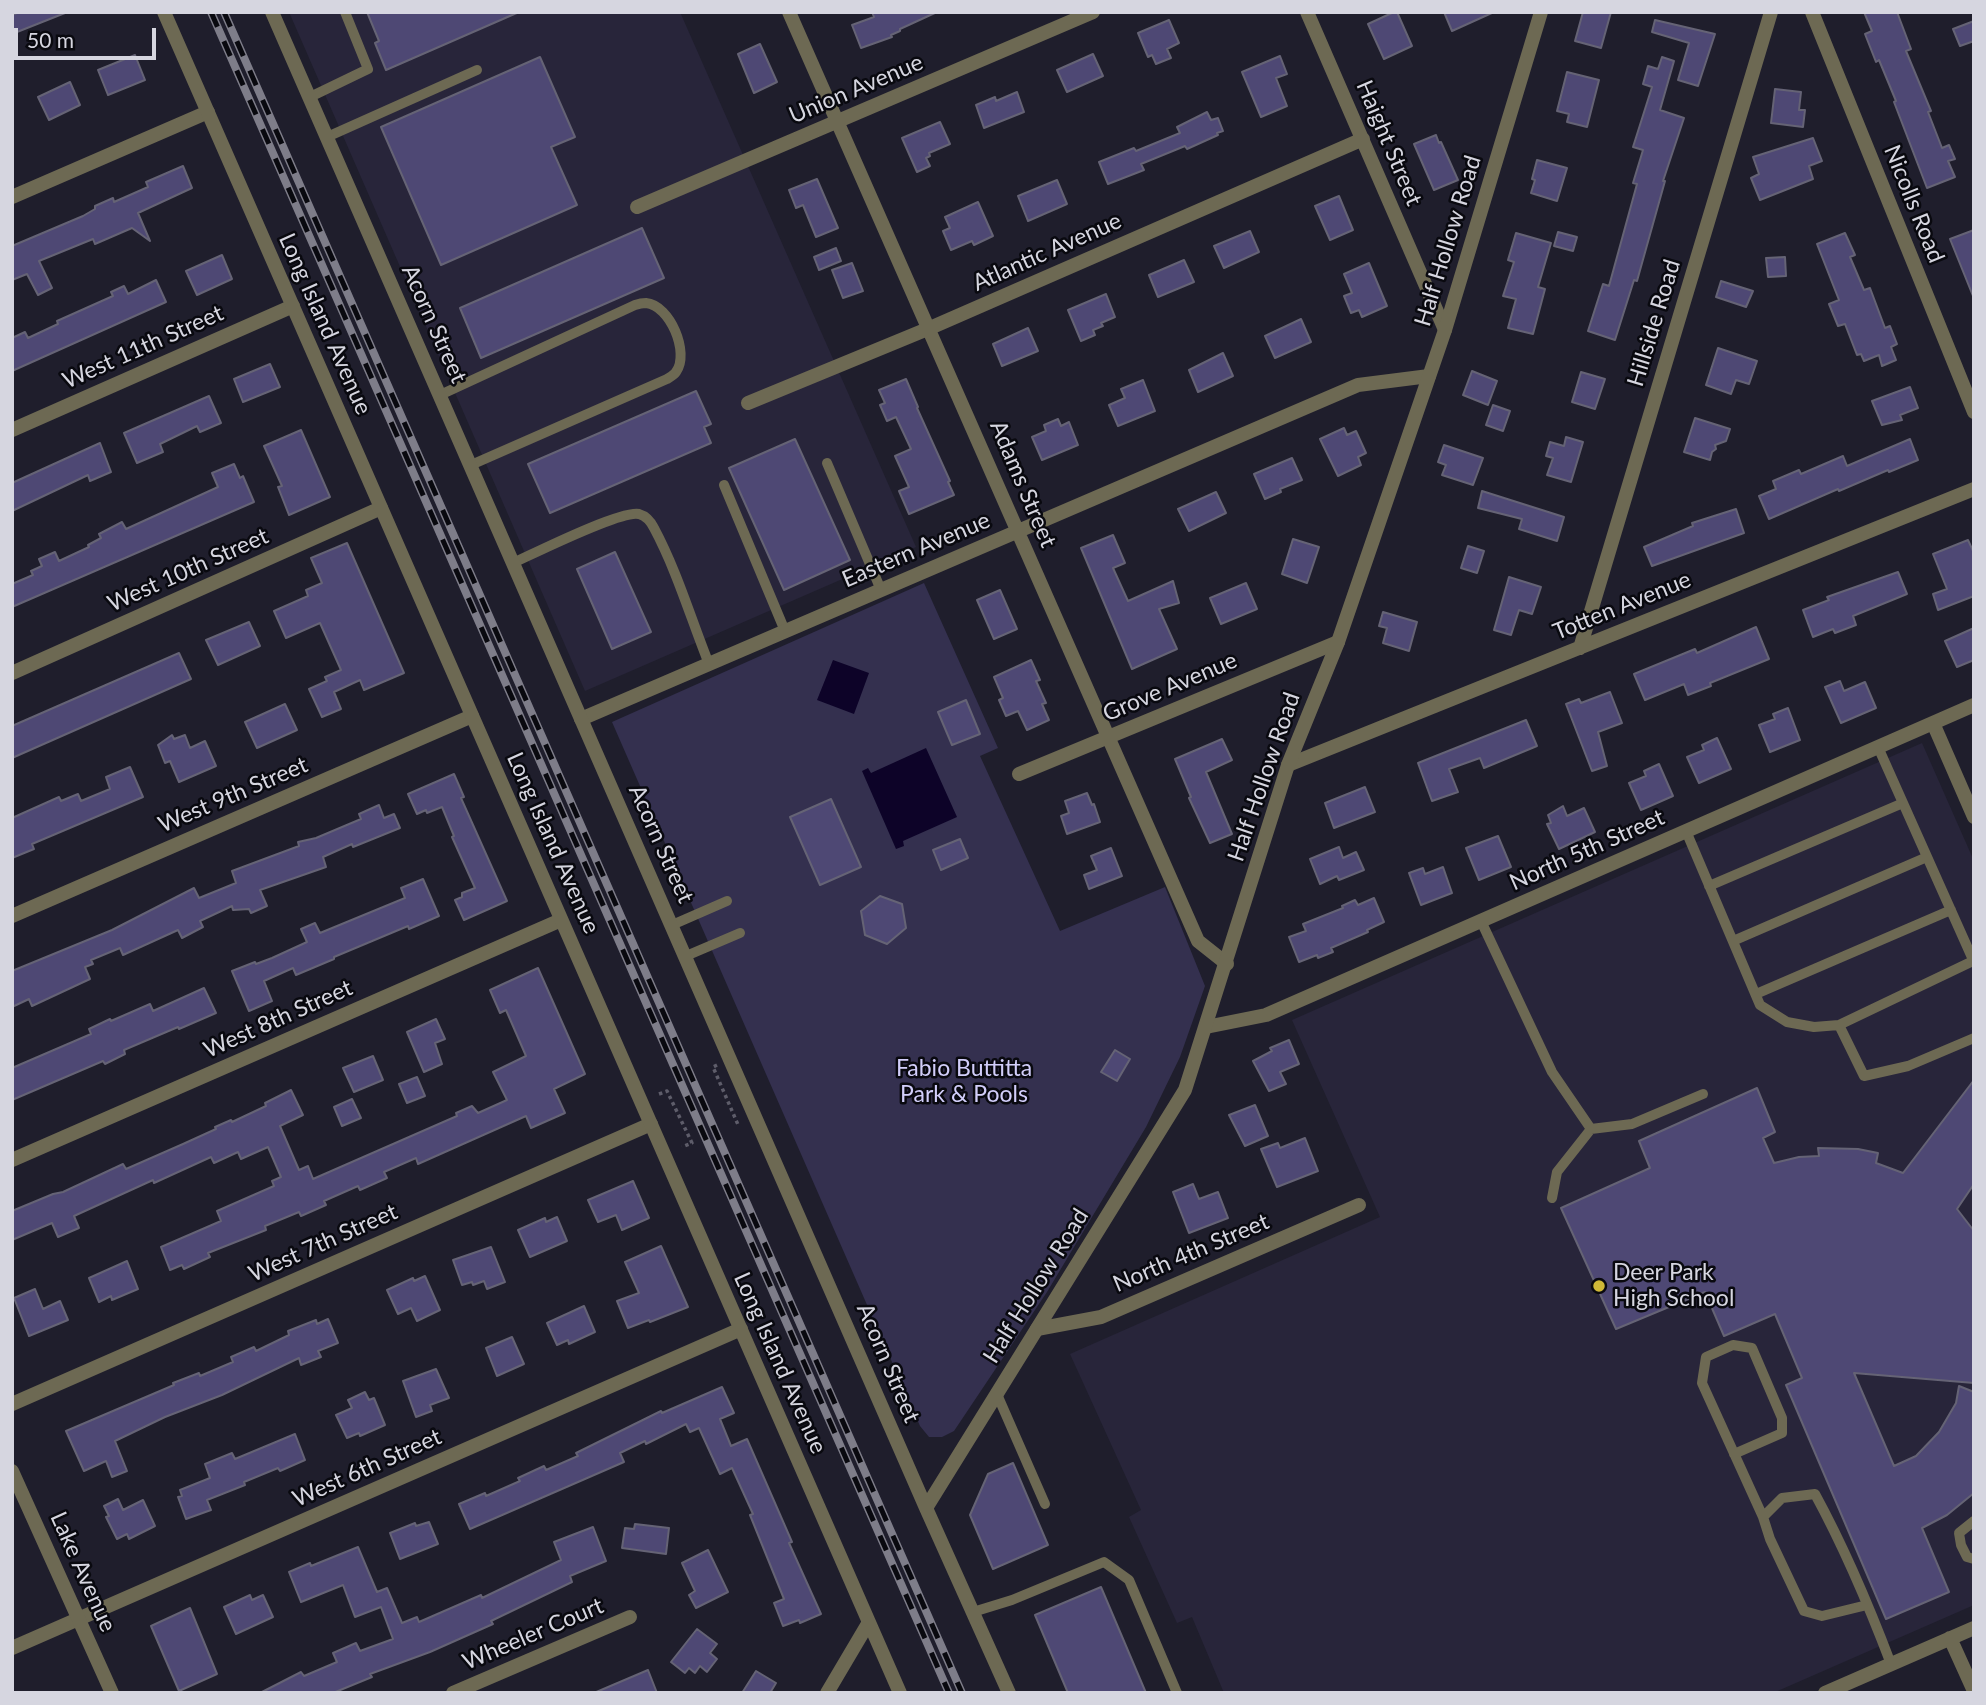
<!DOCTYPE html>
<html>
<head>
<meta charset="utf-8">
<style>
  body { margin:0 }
  #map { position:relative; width:1986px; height:1705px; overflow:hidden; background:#1f1e2c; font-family:Lato,sans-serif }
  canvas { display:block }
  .frame { position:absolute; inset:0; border:14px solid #d6d6e0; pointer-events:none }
  .scale { position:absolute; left:14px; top:28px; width:142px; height:32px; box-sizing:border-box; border:4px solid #d6d6e0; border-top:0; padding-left:9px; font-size:21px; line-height:24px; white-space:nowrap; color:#d6d6e0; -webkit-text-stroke:5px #09090f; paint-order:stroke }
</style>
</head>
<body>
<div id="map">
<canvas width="1986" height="1705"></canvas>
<div class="frame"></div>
<div class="scale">50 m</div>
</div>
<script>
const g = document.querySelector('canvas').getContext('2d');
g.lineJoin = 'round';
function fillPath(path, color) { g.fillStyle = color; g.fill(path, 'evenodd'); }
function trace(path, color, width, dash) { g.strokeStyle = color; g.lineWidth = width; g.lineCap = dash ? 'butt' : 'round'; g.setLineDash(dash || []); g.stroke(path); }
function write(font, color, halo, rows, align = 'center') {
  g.font = font + ' Lato,sans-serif'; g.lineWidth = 5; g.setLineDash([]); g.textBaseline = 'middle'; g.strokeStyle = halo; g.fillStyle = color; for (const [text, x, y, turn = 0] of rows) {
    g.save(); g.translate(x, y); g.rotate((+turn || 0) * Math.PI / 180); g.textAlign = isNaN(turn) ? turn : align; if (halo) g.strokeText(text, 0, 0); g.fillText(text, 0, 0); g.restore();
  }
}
fillPath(new Path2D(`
  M289 12H680L916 547 585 691Z
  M1922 743 1974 861V1605L1773 1693H1224L1192 1617 1177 1623 1129 1517 1141 1510 1070 1354 1380 1217 1292 1020Z`), '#28253a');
fillPath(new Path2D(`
  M924 583 998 748 980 756 1060 931 1165 887 1205 986 1180 1057 1146 1127 1047 1292 954 1431 942 1437H929L920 1426 612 722Z`), '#34304f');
fillPath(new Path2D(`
  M833 660 869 673 854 714 817 700Z
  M926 748 957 817 903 841 904 846 896 849 862 771 868 768 871 773Z`), '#0d0328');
const building = new Path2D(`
  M19 12H65V13L12 34V15Z
  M367 12H519L386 70 375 43 379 41Z
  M872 12H937L900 29V31L891 35 892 37 861 48 852 25 874 17Z
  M1394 12H1397L1412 46 1384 59 1368 24Z
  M1444 12H1494L1452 31Z
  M1583 12H1611L1601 48 1575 41Z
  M1864 12H1897L1911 49 1906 51 1931 111 1928 112 1942 148 1949 145 1955 159 1948 161 1955 177 1927 188 1894 102 1896 101 1879 60 1876 62 1865 34 1872 31Z
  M1169 20 1179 43 1167 49 1171 58 1156 64 1152 55 1148 57 1138 33Z
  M1655 20 1715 34 1698 86 1678 80 1689 43 1652 32Z
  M1974 21V41L1960 46 1953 29Z
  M760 44 777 82 754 93 738 54Z
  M1093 54 1103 76 1067 92 1057 70Z
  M135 55 145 80 108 95 98 70Z
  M1280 56 1287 74 1276 78 1287 106 1261 117 1242 72Z
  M540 57 575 137 551 147 577 205 441 265 381 127Z
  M1662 57 1674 61 1660 110 1684 118 1663 181H1665L1637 281 1634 280 1615 340 1588 331 1603 284 1609 286 1637 184 1633 183 1643 150 1633 147 1652 87 1643 84 1648 66 1658 69Z
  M1567 72 1599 80 1587 127 1567 122 1569 114 1557 111Z
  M70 82 80 105 49 120 38 97Z
  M1775 89 1801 92 1799 110H1805L1803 127 1771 123Z
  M1017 92 1024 112 984 128 976 105 995 97 996 101Z
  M1207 112 1211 120 1218 118 1223 131 1217 133 1218 135 1187 149 1185 146 1141 164 1144 170 1108 184 1099 162 1134 148 1136 151 1180 133 1177 127Z
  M940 122 950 144 929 153 930 156 926 158 930 166 917 172 902 138Z
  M1436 135 1439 143 1441 142 1458 180 1434 190 1414 144Z
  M1813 138 1822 161 1809 166 1813 179 1760 200 1751 178 1759 174 1753 157Z
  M1537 160 1567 168 1557 201 1531 193 1535 180 1532 179Z
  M183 166 192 188 138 213 150 241 132 228 95 244 93 239 39 261 52 288 38 295 27 274 12 280V246L83 216 95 209V206L113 198 114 202 148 187 146 182Z
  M817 179 838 228 816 237 803 205 796 208 789 190Z
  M1057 180 1067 204 1028 221 1018 196Z
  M1339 196 1353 230 1330 240 1315 206Z
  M978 202 993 236 974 245 972 241 951 250 943 231 950 228 945 217Z
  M642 228 664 278 481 358 460 308Z
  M1974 230V295L1973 296 1950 239Z
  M1250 231 1259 252 1224 268 1214 246Z
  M1558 232 1577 237 1573 251 1554 246Z
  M1516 233 1551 243 1538 287 1545 289 1533 334 1508 328 1516 299 1503 296 1514 262 1508 260Z
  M1845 233 1855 255 1850 257 1864 290 1870 288 1885 328 1890 326 1897 344 1891 347 1896 360 1882 366 1879 355 1864 361 1861 354 1857 355 1845 324 1838 326 1829 304 1839 300 1817 244Z
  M836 248 841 261 819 270 814 257Z
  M222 255 232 279 197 295 186 271Z
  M1785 257 1786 276 1768 277 1766 258Z
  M1184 260 1194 282 1158 297 1149 275Z
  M852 263 863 291 843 298 832 270Z
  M1369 263 1387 306 1362 317 1359 310 1351 313 1344 296 1352 293 1344 274Z
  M156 280 166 302 12 371V338L25 332 28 338 58 324 57 321 113 296 111 292 124 286 128 294Z
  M1721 281 1753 291 1746 307 1716 297Z
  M1106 294 1115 317 1101 323 1103 326 1093 330 1095 335 1081 341 1068 310Z
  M1301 319 1311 342 1275 358 1265 336Z
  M1028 328 1038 351 1002 366 993 344Z
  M1718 348 1757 361 1749 384 1736 380 1731 394 1706 385Z
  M1223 353 1233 376 1198 392 1189 370Z
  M270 364 280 387 243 402 234 379Z
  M1472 371 1497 381 1488 405 1463 395Z
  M1581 372 1605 379 1595 409 1572 402Z
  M906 379 918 407 917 408 950 481 948 482 954 495 909 514 899 491 909 487 895 456 911 449 896 417 887 421 880 405 885 403 879 390Z
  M1143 380 1155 411 1118 426 1109 405 1125 398 1121 389Z
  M1910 387 1918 408 1900 415 1902 420 1882 425 1872 401Z
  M696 391 711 424 704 427 711 443 550 513 528 464Z
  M209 396 221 423 200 432 197 426 160 444 163 452 137 463 124 433Z
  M1493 405 1510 411 1503 431 1486 425Z
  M1695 418 1730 429 1726 441 1715 445 1716 449 1712 452 1710 460 1684 452Z
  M1058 419 1061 426 1069 422 1078 445 1042 460 1032 437 1046 431 1044 425Z
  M1344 428 1347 435 1356 431 1366 453 1358 457 1361 465 1338 476 1320 439Z
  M301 430 330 497 289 515 278 487 282 486 264 446Z
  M1566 437 1583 442 1571 482 1547 475 1553 458 1546 456 1550 442 1564 446Z
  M795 439 850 560 784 590 729 468Z
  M1910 439 1918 460 1889 472 1888 470 1839 491 1838 489 1769 519 1759 496 1776 489 1773 481 1799 470 1801 474 1843 456 1847 466Z
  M100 443 111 472 90 481 88 475 12 511V483Z
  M1444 445 1483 458 1473 485 1442 475 1446 465 1438 462Z
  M1292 458 1302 480 1280 489 1281 492 1265 499 1254 474Z
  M234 464 240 478 243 476 254 502 12 607V584L33 575 31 571 42 566 39 559 55 552 59 561 89 547 88 545 101 538 99 534 122 522 126 529 218 487 212 473Z
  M1482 491 1564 517 1557 541 1519 529 1522 519 1478 508Z
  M1216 492 1226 513 1189 531 1178 509Z
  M1736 509 1744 533 1652 566 1644 547 1693 526 1692 523Z
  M1113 535 1125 563 1113 568 1128 601 1173 581 1179 603 1159 609 1177 649 1132 669 1081 548Z
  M1293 539 1319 547 1307 583 1282 574Z
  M1968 540 1974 553V596L1938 610 1933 594 1947 589 1933 554Z
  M347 543 404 673 364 690 360 680 334 692 341 709 322 717 309 689 327 681 325 677 341 670 320 623 286 638 274 611 308 596 306 590 322 583 311 558Z
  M1468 546 1484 551 1477 573 1461 568Z
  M615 552 651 632 612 649 577 569Z
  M1898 572 1907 594 1853 616 1856 625 1835 633 1833 629 1813 637 1803 610 1829 600 1827 597Z
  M1509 577 1541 587 1532 614 1519 610 1511 635 1494 630Z
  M1246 583 1257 609 1221 624 1210 598Z
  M1000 590 1017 629 994 639 977 600Z
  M1383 612 1417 622 1409 651 1383 643 1387 628 1379 626Z
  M249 622 260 646 218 665 206 640Z
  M1756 627 1769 659 1710 683 1711 686 1688 695 1684 684 1645 700 1634 674 1695 649 1697 653Z
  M1974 628V660L1957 667 1945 641Z
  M179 653 191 679 12 758V726Z
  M1031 660 1040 680 1036 681 1046 703 1042 704 1049 720 1027 730 1018 711 1006 716 999 700 1003 698 994 677Z
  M1840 681 1844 691 1865 682 1876 708 1841 723 1825 687Z
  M1610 692 1622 723 1598 732 1607 766 1592 771 1566 704 1579 699 1581 703Z
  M966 700 980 734 952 745 938 712Z
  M285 704 297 730 257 748 245 722Z
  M1788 708 1800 740 1770 752 1759 725 1775 719 1773 714Z
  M1526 720 1537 746 1484 768 1480 758 1449 769 1458 792 1432 801 1418 763Z
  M172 735 174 739 185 735 190 748 205 741 216 766 179 782 170 761 165 763 158 745Z
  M1717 738 1731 769 1699 783 1687 757 1704 750 1702 745Z
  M1222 739 1232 760 1206 772 1232 834 1210 843 1189 798 1191 797 1175 759Z
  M1659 764 1673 796 1641 810 1629 783 1646 776 1644 771Z
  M130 767 143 797 32 844 34 849 12 858V818L59 797 61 801 78 794 81 801 110 789 106 777Z
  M454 774 464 797 461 798 507 901 464 920 455 900 462 897V893L475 888 452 837 454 836 442 807 427 813 426 810 417 814 408 794Z
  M1365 787 1375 812 1334 828 1325 803Z
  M1087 793 1092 805 1094 804 1100 822 1067 834 1061 816 1069 813 1065 801Z
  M831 799 861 867 820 885 790 817Z
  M379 805 384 818 394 814 400 828 353 847 352 844 323 857 326 867 260 890 267 906 251 913 249 909 233 910 232 906 200 921 203 927 182 938 178 930 123 955 120 948 91 960 93 964 85 967 90 979 32 1006 29 999 12 1007V971L112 930 194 888 199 898 236 883 232 871 299 846 298 842 316 838 361 819 359 814Z
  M1563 806 1567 816 1584 808 1595 832 1559 849 1547 824 1551 823 1548 815Z
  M1498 836 1511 867 1479 880 1466 848Z
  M960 839 968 858 941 870 933 850Z
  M1339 847 1343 858 1356 852 1364 870 1339 880 1337 876 1320 884 1310 859Z
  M1111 848 1122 876 1089 889 1084 875 1097 870 1091 856Z
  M1443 867 1452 893 1421 905 1409 873 1423 868 1425 874Z
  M423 879 439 916 409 929 408 926 334 957V959L296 975 293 968 264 981 272 1001 249 1011 232 971 255 962 256 964 272 958 307 942 301 929 315 923 320 933 405 898 401 888Z
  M880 896 902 904 906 928 887 944 865 935 861 911Z
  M1374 898 1384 922 1367 930 1368 932 1331 948 1333 952 1318 958 1317 955 1299 962 1289 937 1306 931 1303 924 1343 908 1342 906 1355 900 1358 905Z
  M538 968 585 1074 554 1089 565 1113 531 1128 526 1116 418 1164 416 1158 384 1172 387 1178 360 1190 358 1186 324 1201 326 1205 301 1216 299 1212 265 1226 266 1230 208 1253 210 1257 184 1269 182 1265 170 1270 161 1247 221 1221 217 1211 274 1186 272 1181 281 1177 268 1147 241 1159 238 1152 214 1163 211 1157 154 1183 153 1180 74 1216 79 1228 58 1237 52 1223 12 1240V1211L53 1194 63 1192 123 1164 126 1169 183 1144 216 1129 215 1127 231 1120 232 1122 266 1106 265 1103 291 1090 303 1115 280 1126 299 1170 308 1166 313 1179 457 1116 456 1113 472 1106 478 1113 507 1100 493 1072 526 1056 506 1010 500 1013 490 990Z
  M204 988 216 1013 179 1029 178 1027 124 1050 125 1054 105 1064 103 1061 12 1100V1068L91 1034 89 1029 110 1019 111 1021 150 1004 153 1011Z
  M436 1019 445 1039 435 1043 442 1064 424 1072 407 1032Z
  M1289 1040 1299 1064 1280 1072 1286 1084 1269 1091 1253 1061 1272 1051 1270 1048Z
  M1115 1050 1130 1059 1117 1081 1101 1072Z
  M373 1056 383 1080 354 1092 343 1068Z
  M417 1077 425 1096 407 1103 399 1084Z
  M1974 1080V1184L1957 1209 1974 1231V1383L1854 1373 1894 1466 1916 1456 1939 1432 1956 1403 1959 1386 1974 1392V1493L1947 1515 1922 1528 1949 1592 1886 1619 1786 1385 1802 1378 1775 1314 1724 1336 1705 1292 1616 1329 1561 1208 1650 1168 1639 1141 1757 1088 1775 1132 1763 1138 1774 1163 1799 1157 1819 1156 1818 1148 1858 1149 1878 1153 1876 1163 1903 1173Z
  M352 1099 361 1118 342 1126 334 1107Z
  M1255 1105 1268 1136 1245 1146 1229 1115Z
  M1305 1138 1318 1171 1277 1187 1261 1149 1278 1143 1280 1148Z
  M633 1181 649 1218 622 1230 616 1215 598 1222 588 1200Z
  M1193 1184 1199 1199 1218 1192 1228 1218 1189 1233 1173 1192Z
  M557 1217 567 1241 530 1257 518 1230 545 1218 546 1222Z
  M661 1246 688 1307 650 1322 649 1320 628 1328 617 1301 639 1293 625 1262Z
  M491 1247 505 1282 487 1289 484 1281 473 1285 472 1282 462 1285 453 1260Z
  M127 1261 138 1289 112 1300 111 1296 99 1302 89 1278Z
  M425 1276 440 1310 417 1321 411 1308 398 1314 387 1290 413 1278 414 1281Z
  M35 1289 43 1309 60 1301 68 1320 29 1336 14 1298Z
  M584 1306 595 1332 569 1344 568 1340 557 1345 547 1323Z
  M328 1319 338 1343 318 1351 321 1357 301 1365 299 1358 222 1395 165 1417 115 1441 127 1471 112 1477 106 1461 84 1471 66 1431 174 1385 173 1383 199 1373 200 1376 233 1362 231 1357 254 1347 256 1351 289 1335 288 1331 316 1320 317 1324Z
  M512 1337 524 1364 497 1376 486 1348Z
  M436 1369 449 1398 430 1405 432 1411 416 1417 403 1381Z
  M722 1387 734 1413 720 1419 731 1446 747 1439 792 1542 789 1543 821 1614 800 1623 799 1620 783 1626 774 1603 784 1599 750 1515 753 1514 732 1468 720 1474 699 1428 690 1432 686 1424 646 1444 645 1441 620 1453 624 1462 470 1529 459 1504 485 1493 486 1496 520 1481 518 1478 544 1466 546 1470 578 1456 576 1453 661 1411 662 1413Z
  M365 1392 369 1400 374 1398 385 1425 360 1436 359 1433 347 1438 336 1415 352 1408 348 1400Z
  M295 1434 305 1460 280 1471 278 1468 244 1482 245 1485 207 1500 211 1510 186 1519 178 1497 182 1496 180 1490 210 1478 205 1464 232 1453 235 1459Z
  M1013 1463 1048 1545 993 1569 970 1515 988 1474Z
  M118 1499 123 1510 143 1500 155 1526 129 1539 127 1534 117 1539 106 1517 109 1516 104 1506Z
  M429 1522 438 1544 400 1559 390 1533 415 1523 416 1526Z
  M635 1524 669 1528 666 1554 622 1548 625 1528 634 1529Z
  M593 1527 606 1561 570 1576 572 1582 491 1621 493 1624 430 1652 370 1674 372 1677 333 1693H260L301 1672 304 1676 337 1662 333 1653 356 1643 360 1651 393 1639 381 1607 355 1617 343 1585 301 1602 289 1572 310 1563 311 1566 358 1547 377 1592 387 1588 402 1623 417 1617 419 1622 481 1595 482 1598 561 1560 554 1542Z
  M708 1550 728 1592 696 1608 689 1595 695 1591 682 1563Z
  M1101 1587 1146 1693H1068L1035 1615Z
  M250 1595 252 1600 263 1595 273 1617 236 1634 224 1607Z
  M190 1608 217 1674 179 1691 151 1626Z
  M697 1629 717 1644 710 1653 717 1659 707 1672 700 1666 695 1673 689 1668 685 1673 671 1662Z
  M648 1670 657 1693H594Z
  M756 1671 776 1683 770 1693H742Z`);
fillPath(building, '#4e4874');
trace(building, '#656375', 2);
trace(new Path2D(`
  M717 1065 713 1067 739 1127
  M659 1094 667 1091 692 1143 682 1147`), '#5e5d6a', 3.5, [3.5, 3.5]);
trace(new Path2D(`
  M310 97 368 69 345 12
  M327 137 477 70
  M440 395 635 305C638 304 642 303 646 303 670 305 690 353 676 372 674 375 670 377 667 379L471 465
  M827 463 881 590
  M724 485 785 631
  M513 563C535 553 621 510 639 514 646 516 651 522 654 528 677 571 691 619 709 664
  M1878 747 1974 962
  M1686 831 1760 1005 1787 1022 1814 1027 1839 1025 1864 1076 1908 1066 1974 1038
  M1709 886 1903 803
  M1481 921 1552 1072 1591 1129 1632 1124 1703 1094
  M672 925 727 901
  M1733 941 1927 857
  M686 956 740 933
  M1756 994 1951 910
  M1839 1025 1973 961
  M1552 1198 1557 1172 1591 1129
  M996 1392 1045 1504
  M1734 1454 1782 1433V1418L1752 1348 1733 1345 1706 1357 1702 1383 1763 1517
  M1974 1521 1959 1533 1961 1545 1967 1557 1974 1559
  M1867 1605 1822 1616 1804 1611 1770 1539 1763 1517 1782 1498 1815 1494C1845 1549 1869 1606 1891 1664
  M973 1612 1012 1600 1104 1562 1129 1580 1177 1693`), '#6d6953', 10);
trace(new Path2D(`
  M789 12 1198 941 1227 964
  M1307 12 1445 330
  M1812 12 1974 412
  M12 197 208 112
  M637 207 1093 12
  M748 403 930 328 1363 139
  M12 430 293 306
  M1580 648 1771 12
  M12 673 381 508
  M581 719 1358 385 1429 376
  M1933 723 1974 817
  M1288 765 1974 489
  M1019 774 1338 642
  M12 916 472 716
  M1206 1027 1266 1015 1974 705
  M12 1160 561 920
  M1037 1329 1101 1317 1359 1205
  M12 1404 651 1124
  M1950 1638 1974 1691
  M12 1648 741 1329
  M453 1693 630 1617
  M1825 1693 1974 1628`), '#6d6953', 14);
trace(new Path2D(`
  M164 12 900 1693
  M272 12 926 1508 1009 1693
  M12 1471 112 1693
  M926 1508 1185 1090 1288 765 1338 642 1445 330 1541 12
  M827 1693 869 1622`), '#6d6953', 14);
const rail = new Path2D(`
  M211 12 949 1693
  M224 12 962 1693`);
trace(rail, '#7e7d89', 8);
trace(rail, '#09090f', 5, [16]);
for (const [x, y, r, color] of [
  [1599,1286,7,"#cfb837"]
]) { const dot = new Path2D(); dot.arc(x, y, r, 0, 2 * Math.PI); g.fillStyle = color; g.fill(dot); trace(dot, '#09090f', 2.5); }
write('23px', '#d6d6e0', '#09090f', [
  ["Union Avenue",856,89,-23],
  ["Haight Street",1389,143,67],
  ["Nicolls Road",1914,204,68],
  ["Half Hollow Road",1448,241,-73],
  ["Atlantic Avenue",1047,252,-24],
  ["Hillside Road",1654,323,-73],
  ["Long Island Avenue",325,324,66],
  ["Acorn Street",434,324,66],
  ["West 11th Street",143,347,-24],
  ["Adams Street",1023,484,67],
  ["Eastern Avenue",916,550,-23],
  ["West 10th Street",188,570,-24],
  ["Totten Avenue",1622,606,-22],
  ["Grove Avenue",1170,687,-23],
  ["Half Hollow Road",1264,777,-71],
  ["West 9th Street",233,795,-23],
  ["Long Island Avenue",553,843,66],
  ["Acorn Street",661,844,66],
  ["North 5th Street",1587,850,-24],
  ["West 8th Street",278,1019,-24],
  ["West 7th Street",323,1243,-24],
  ["North 4th Street",1191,1253,-23],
  ["Half Hollow Road",1036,1286,-58],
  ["Long Island Avenue",780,1363,66],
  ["Acorn Street",888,1363,67],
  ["West 6th Street",367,1468,-24],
  ["Lake Avenue",83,1572,66],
  ["Wheeler Court",533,1634,-23]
]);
write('23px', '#d2cefa', '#09090f', [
  ["Fabio Buttitta",964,1069],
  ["Park & Pools",964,1095]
]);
write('23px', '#d6d6e0', '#09090f', [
  ["Deer Park",1613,1273],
  ["High School",1613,1299]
], 'left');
</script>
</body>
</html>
